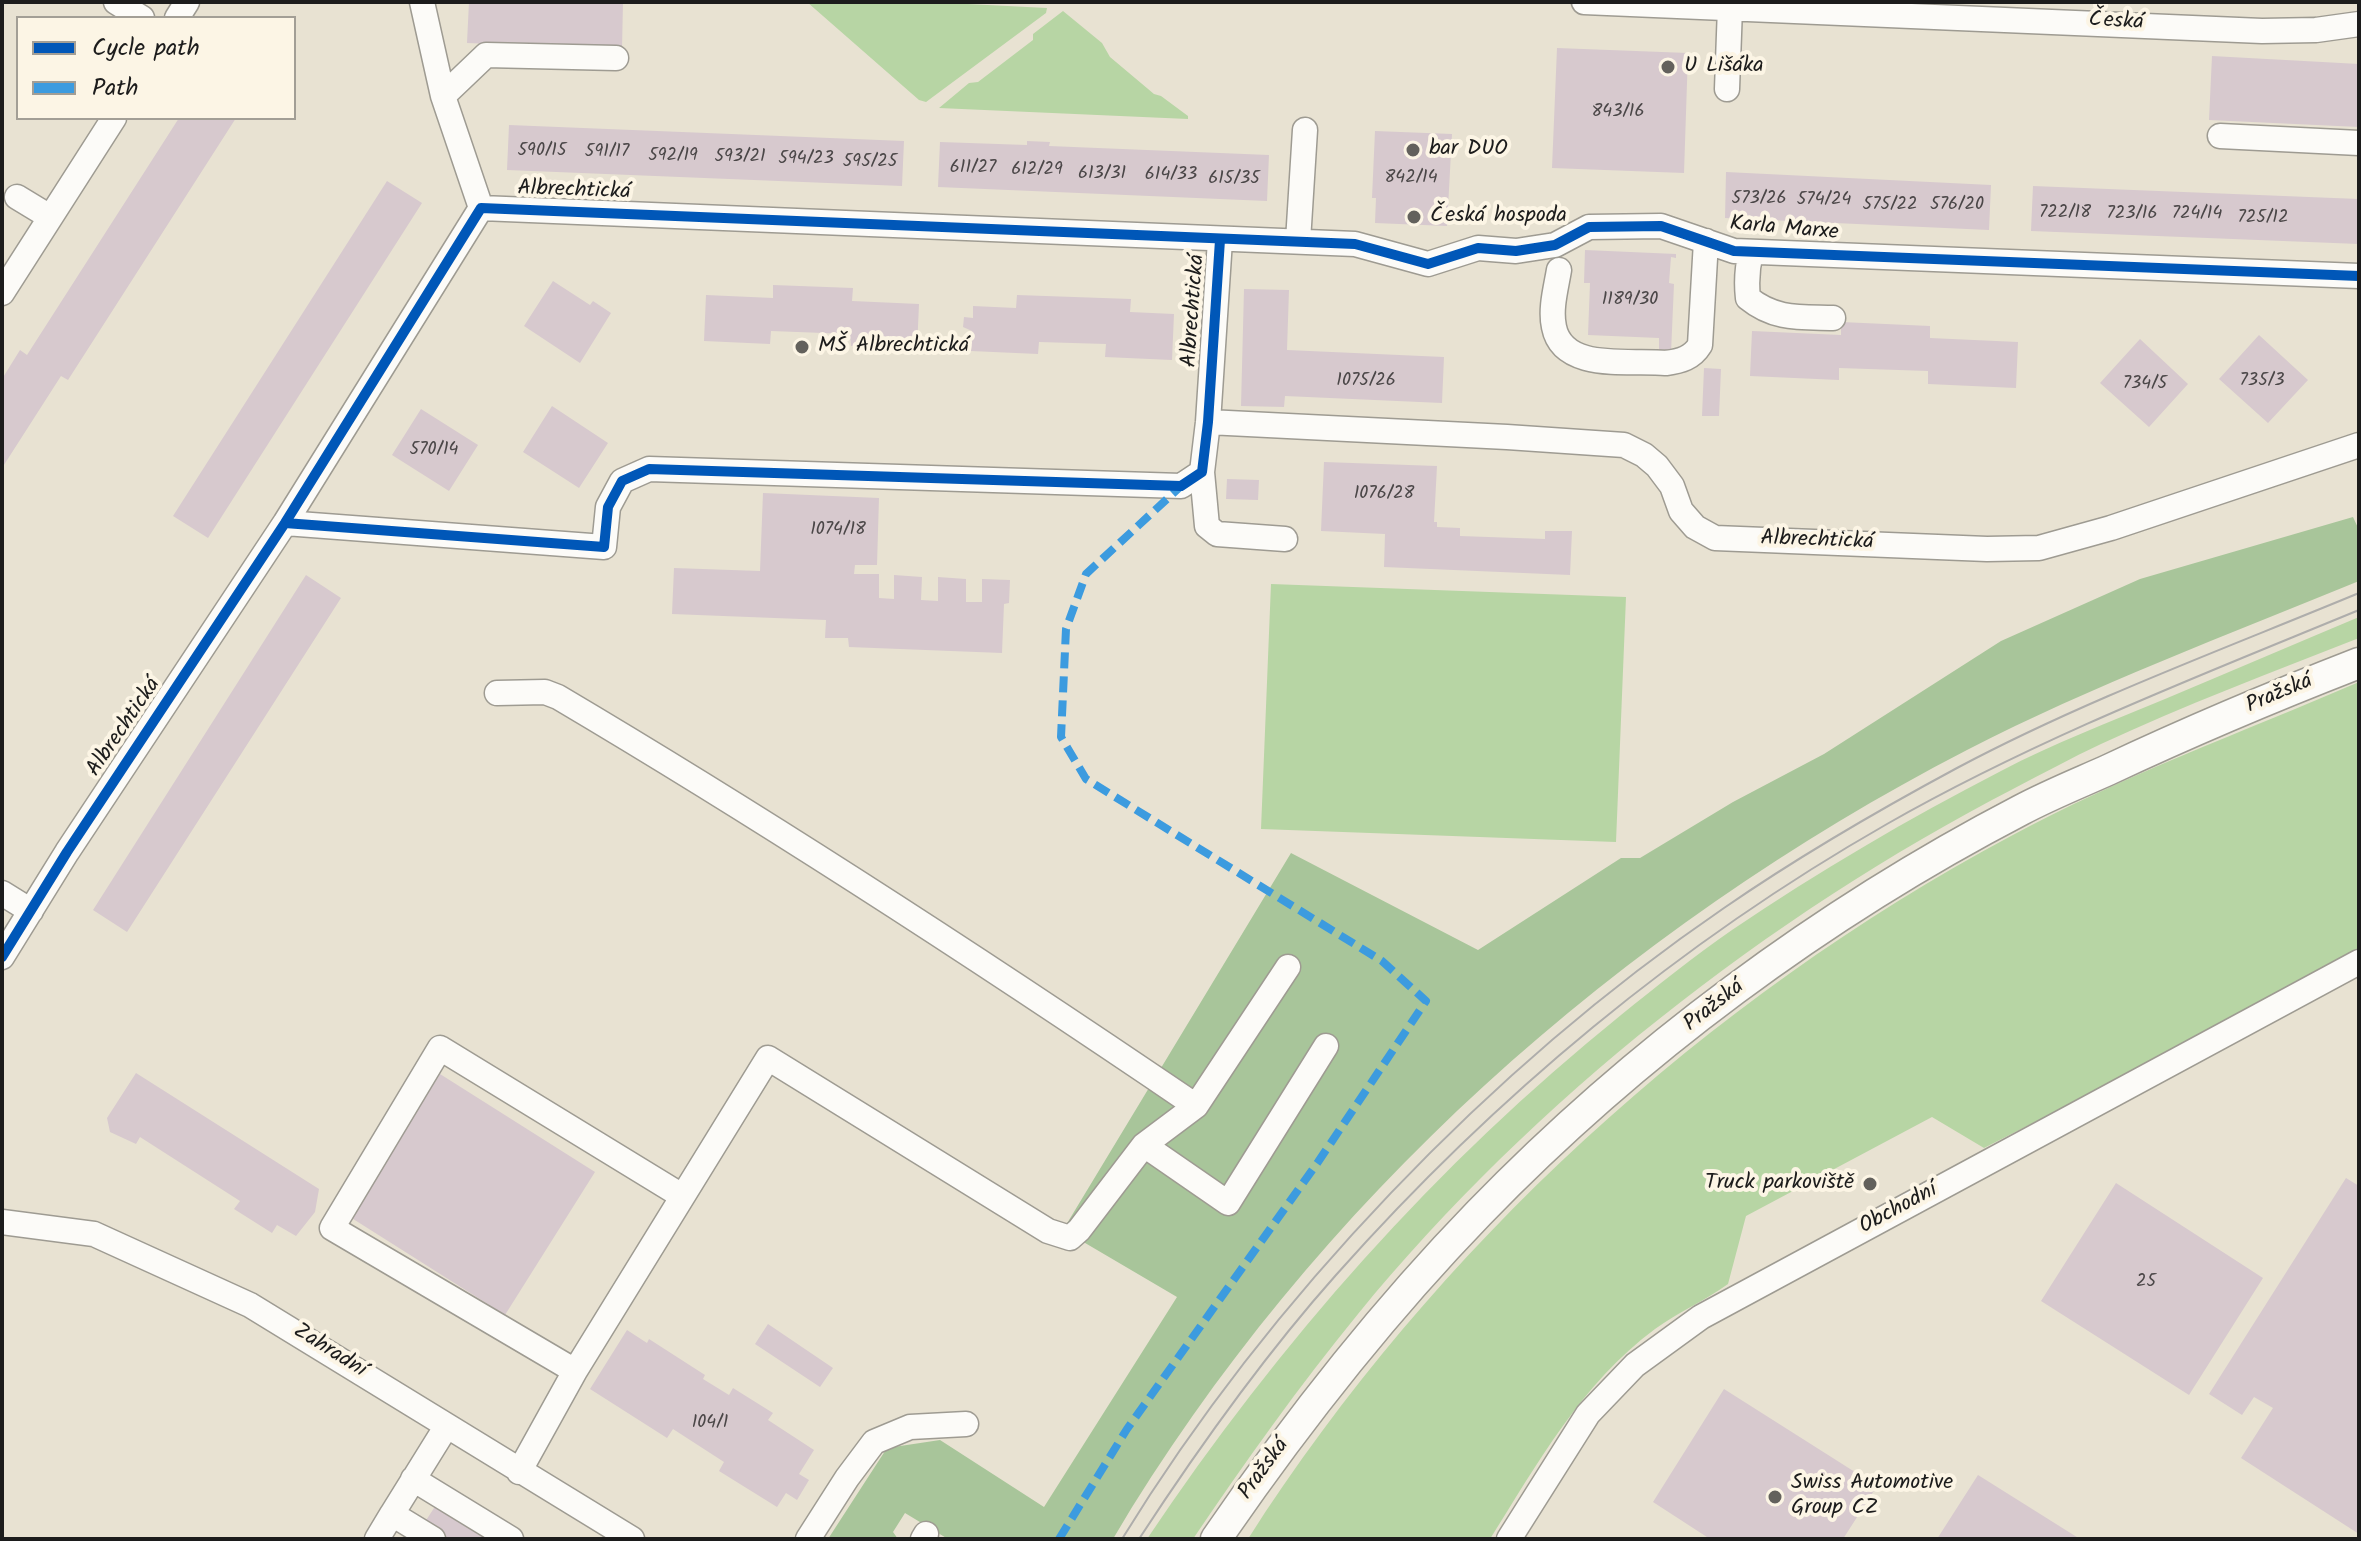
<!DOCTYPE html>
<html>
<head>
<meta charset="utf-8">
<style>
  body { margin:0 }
  #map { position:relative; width:2361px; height:1541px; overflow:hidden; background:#e8e2d2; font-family:Kalam,sans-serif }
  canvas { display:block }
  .frame { position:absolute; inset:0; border:4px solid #1c1c1c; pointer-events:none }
  .legend { position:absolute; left:16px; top:16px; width:280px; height:104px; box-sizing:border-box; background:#fcf5e5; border:2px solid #a29e95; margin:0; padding:10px 14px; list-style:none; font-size:24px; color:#1c1c1c }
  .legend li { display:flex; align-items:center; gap:16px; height:40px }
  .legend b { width:40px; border:2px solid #a29e95 }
</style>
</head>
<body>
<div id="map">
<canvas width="2361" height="1541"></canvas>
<div class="frame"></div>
<ul class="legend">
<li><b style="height:10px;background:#0057b8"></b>Cycle path</li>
<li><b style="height:10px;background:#3c9bdf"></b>Path</li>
</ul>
</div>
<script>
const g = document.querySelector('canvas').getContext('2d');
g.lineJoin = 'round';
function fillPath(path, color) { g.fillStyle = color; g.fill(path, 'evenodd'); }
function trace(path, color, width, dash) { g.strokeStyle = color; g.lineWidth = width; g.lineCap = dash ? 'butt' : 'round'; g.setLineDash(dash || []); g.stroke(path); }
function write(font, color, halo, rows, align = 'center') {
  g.font = font + ' Kalam,sans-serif'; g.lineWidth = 8; g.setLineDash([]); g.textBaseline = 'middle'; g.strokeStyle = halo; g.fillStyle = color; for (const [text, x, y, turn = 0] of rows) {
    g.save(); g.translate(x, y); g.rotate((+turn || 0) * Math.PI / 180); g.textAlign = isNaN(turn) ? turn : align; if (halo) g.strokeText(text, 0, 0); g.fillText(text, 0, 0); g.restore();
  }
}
fillPath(new Path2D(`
  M807 2H928L1047 8 1046 13 926 102 919 100Z
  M1063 11 1102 43 1110 57 1154 94 1161 96 1188 116V119L939 108 969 83 978 82 1033 40V34Z
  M1271 584 1626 597 1616 842 1261 829Z
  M2359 617V638C2272 672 2185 705 2101 744 2071 758 2042 774 2013 789 1768 916 1533 1100 1358 1314 1299 1386 1245 1462 1193 1539H1147C1280 1341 1435 1165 1621 1015 1657 986 1694 956 1732 930 1819 871 1908 819 2001 771 2054 743 2110 722 2165 699 2230 672 2294 644 2359 617Z
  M2359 682V956L1984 1148 1932 1117 1746 1216 1728 1284C1705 1301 1678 1312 1655 1329 1581 1384 1538 1463 1490 1539H1248C1434 1248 1706 999 2011 836 2122 776 2243 732 2359 682Z`), '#b7d5a4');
fillPath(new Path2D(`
  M2353 517 2359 530V581C2228 635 2093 685 1967 750 1620 929 1313 1202 1113 1539H948L905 1513 893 1532 898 1539H828L887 1448 940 1440 1044 1507 1177 1297 1063 1230 1291 853 1478 950 1621 858H1640L1733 802 1824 754 2001 641 2140 579Z`), '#a8c59a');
fillPath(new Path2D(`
  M469 2H623L622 49 467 43Z
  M1557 48 1688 53 1684 173 1552 168Z
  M2212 56 2359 64V127L2209 120Z
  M179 118H236L68 380 61 376 2 468V379L20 350 27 355Z
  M509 125 904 141 902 186 507 170Z
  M1375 131 1452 134 1447 226 1375 223 1376 198H1372Z
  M1027 141 1050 142 1049 146 1269 155 1267 201 938 187 940 142 1027 145Z
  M1726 172 1991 185 1989 230 1725 218Z
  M387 181 422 203 208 538 173 516Z
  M2033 186 2359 199V244L2031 231Z
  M1585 250 1676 254V258L1671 257 1669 283 1674 284 1671 353H1659V338L1588 335 1590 283H1584Z
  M553 281 590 305 593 301 611 313 580 363 524 326Z
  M773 285 853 288 852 301 919 304 917 349 851 346 850 334 771 331 770 344 704 341 706 295 773 298Z
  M1244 289 1289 290 1287 350 1444 357 1442 403 1285 396 1284 407 1241 406Z
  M1017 295 1131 299 1130 312 1174 314 1172 360 1105 357 1106 344 1039 342 1038 354 971 351 972 331 963 327 964 317 973 318V306L1016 308Z
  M1841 322 1930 326V338L2018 342 2016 388 1928 384V371L1839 368V380L1750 376 1752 331 1841 335Z
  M2259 335 2308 380 2268 423 2219 379Z
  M2140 339 2188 384 2149 427 2100 383Z
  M1704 368 1721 369 1719 416H1702Z
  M552 406 608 443 579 488 523 452Z
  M421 409 478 445 449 491 392 455Z
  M1324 462 1437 466 1434 522H1437V527L1460 528V536L1545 539V531H1572L1570 575 1384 567 1385 534 1321 531Z
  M1227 479 1259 480 1258 500 1226 499Z
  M763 493 879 498 877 565H855L854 574H879V598L894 599V575L922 577 921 600 938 601V577L966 579V602H982V579L1010 580 1009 603 1004 604 1002 653 849 647 848 638H825L826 620 672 614 674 568 760 571Z
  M306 575 341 598 127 932 93 910Z
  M136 1073 319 1189 315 1212 296 1236 277 1225 272 1233 234 1209 240 1201 140 1137 136 1144 110 1132 107 1118Z
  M440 1074 595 1172 505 1315 350 1217Z
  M2346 1178 2359 1186V1534L2241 1458 2273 1408 2254 1397 2242 1415 2209 1394Z
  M2116 1183 2263 1278 2189 1395 2041 1301Z
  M768 1324 833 1368 820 1387 755 1344Z
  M627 1330 647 1343 649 1339 705 1375 703 1379 729 1395 733 1388 773 1413 768 1420 814 1450 799 1474 809 1480 797 1500 786 1493 777 1507 719 1471 724 1462 673 1429 667 1438 590 1389Z
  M1724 1389 1877 1486 1843 1539H1710L1653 1502Z
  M1978 1475 2080 1539H1937Z
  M436 1505 483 1535 480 1539H445L423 1525Z`), '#d7c9ce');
const minor = new Path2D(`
  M116 2 142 18
  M422 2 443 96 481 208
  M1584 2 2262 31 2316 30 2359 24
  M177 18 187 2
  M1727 89 1730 7
  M443 96 486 55 616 58
  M2220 136 2359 143
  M17 197 50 217
  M1298 241 1305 130
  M1751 252C1747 268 1746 281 1748 298 1775 320 1800 317 1833 318
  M1559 270C1556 288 1550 309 1554 327 1563 373 1632 359 1666 363 1681 361 1692 358 1700 345L1706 241
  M2 293 114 118
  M1208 422 1507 437 1624 445 1644 455 1657 466 1672 486 1681 511 1695 527 1715 538 1987 549 2039 548 2111 528 2359 445
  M1202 472 1207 526 1217 534 1285 539
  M285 523 604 547 608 507 622 481 649 469 1181 486 1202 472 1208 422 1220 240
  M497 693 545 692 558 697C776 826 987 964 1196 1106
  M2 893 31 911
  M2 957 67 852 285 523 481 208 1355 244 1428 264 1478 248 1516 251 1555 245 1589 227 1661 226 1734 251 2359 276
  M1144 1145 1228 1203 1326 1046
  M2 1222 94 1234 250 1305 632 1539
  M575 1371 332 1228 440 1048 682 1196
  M519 1472 575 1371 768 1058 1048 1231 1070 1238 1079 1230 1144 1145 1196 1106 1288 967
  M413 1479 511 1539
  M377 1539 392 1514
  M433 1539 392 1514 446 1427
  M808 1539 847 1478 874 1442 910 1427 966 1424
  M923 1539 926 1534
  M1509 1539 1588 1414 1635 1365 1701 1317 2359 962`);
const major = new Path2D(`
  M1216 1539C1295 1424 1382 1313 1479 1213 1635 1052 1823 913 2021 810 2049 795 2079 783 2108 770 2191 731 2274 696 2359 663`);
trace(minor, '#9e9b92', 27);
trace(major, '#9e9b92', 33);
trace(minor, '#fcfbf8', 24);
trace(major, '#fcfbf8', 30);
trace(new Path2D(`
  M1122 1539C1270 1298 1490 1068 1724 908 1798 857 1877 811 1957 768 2085 700 2224 649 2359 593
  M1139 1539C1199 1447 1263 1357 1336 1275 1494 1097 1680 942 1887 824 2038 738 2199 676 2359 610`), '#aeadab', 2);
trace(new Path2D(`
  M1059 1539 1127 1429 1318 1162 1426 1001 1382 961 1086 779 1061 737 1066 629 1086 574 1181 486`), '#3c9bdf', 8, [16, 8]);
trace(new Path2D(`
  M285 523 604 547 608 507 622 481 649 469 1181 486 1202 472 1208 422 1220 240
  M2 957 67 852 285 523 481 208 1355 244 1428 264 1478 248 1516 251 1555 245 1589 227 1661 226 1734 251 2359 276`), '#0057b8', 10);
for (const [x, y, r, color] of [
  [1668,67,8,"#63615c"],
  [1413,150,8,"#63615c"],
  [1414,217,8,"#63615c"],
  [802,347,8,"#63615c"],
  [1870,1184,8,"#63615c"],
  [1775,1497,8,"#63615c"]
]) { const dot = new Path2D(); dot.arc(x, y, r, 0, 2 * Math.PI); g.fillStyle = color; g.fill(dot); trace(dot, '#fcf5e5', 3); }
write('18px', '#4b4748', null, [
  ["843/16",1618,113],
  ["590/15",542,152],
  ["591/17",607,153],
  ["592/19",673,157],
  ["593/21",740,158],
  ["594/23",806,160],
  ["595/25",870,163],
  ["611/27",973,169],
  ["612/29",1037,171],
  ["613/31",1102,175],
  ["614/33",1171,176],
  ["842/14",1411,179],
  ["615/35",1234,180],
  ["573/26",1759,200],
  ["574/24",1824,201],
  ["575/22",1890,206],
  ["576/20",1957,206],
  ["722/18",2065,214],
  ["723/16",2132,215],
  ["724/14",2197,215],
  ["725/12",2263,219],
  ["1189/30",1630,301],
  ["1075/26",1366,382],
  ["735/3",2262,382],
  ["734/5",2145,385],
  ["570/14",434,451],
  ["1076/28",1384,495],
  ["1074/18",838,531],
  ["25",2146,1283],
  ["104/1",710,1424]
]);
write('22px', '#1c1c1c', '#fcf5e5', [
  ["Česká",2116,23,3],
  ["Albrechtická",574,192,2],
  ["Karla Marxe",1784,230,5],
  ["Albrechtická",1195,311,-86],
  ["Albrechtická",1817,542,2],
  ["Pražská",2280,695,-23],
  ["Albrechtická",125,728,-56],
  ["Pražská",1715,1007,-38],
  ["Obchodní",1899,1210,-28],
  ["Zahradní",329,1352,32],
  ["Pražská",1265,1470,-54]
]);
write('22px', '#1c1c1c', '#fcf5e5', [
  ["U Lišáka",1684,67],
  ["bar DUO",1429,150],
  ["Česká hospoda",1430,217],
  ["MŠ Albrechtická",818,347],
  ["Truck parkoviště",1854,1184,"right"],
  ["Swiss Automotive",1791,1484],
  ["Group CZ",1791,1509]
], 'left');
</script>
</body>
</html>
